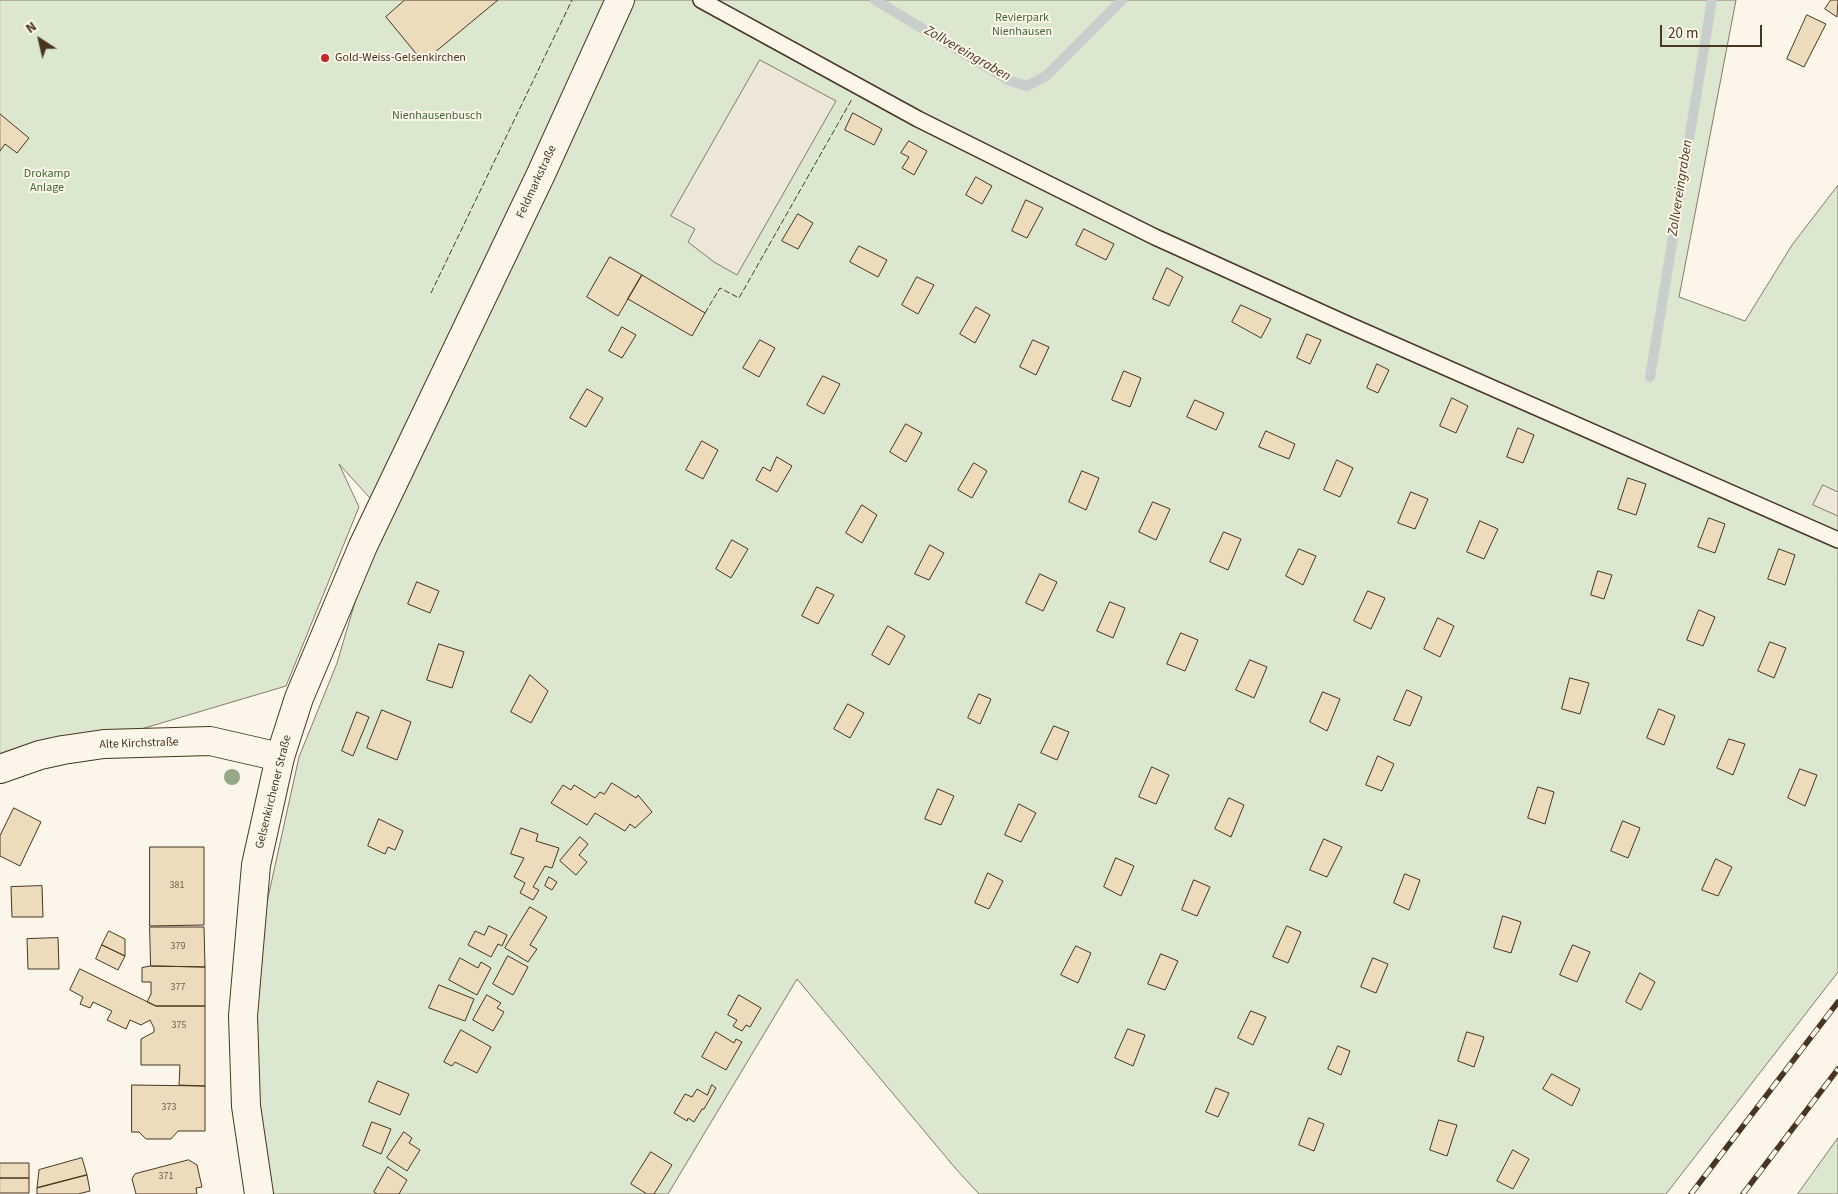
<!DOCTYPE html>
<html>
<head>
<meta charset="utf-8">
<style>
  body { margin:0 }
  #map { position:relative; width:1838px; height:1194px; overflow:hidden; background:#fbf6e9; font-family:"Source Sans 3",sans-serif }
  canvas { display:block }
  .north { position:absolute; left:15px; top:15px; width:50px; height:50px; -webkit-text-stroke:4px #fbf6e9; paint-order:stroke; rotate:325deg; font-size:14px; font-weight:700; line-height:20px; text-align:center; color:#4a3520 }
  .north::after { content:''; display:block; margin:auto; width:18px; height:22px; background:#4a3520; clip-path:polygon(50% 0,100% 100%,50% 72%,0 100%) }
  .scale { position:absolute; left:1660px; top:25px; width:102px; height:22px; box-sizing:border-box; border:2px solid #4a3520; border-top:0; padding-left:6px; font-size:15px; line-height:18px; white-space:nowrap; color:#4a3520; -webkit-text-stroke:4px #fbf6e9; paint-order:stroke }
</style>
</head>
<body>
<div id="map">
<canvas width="1838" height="1194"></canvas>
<div class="north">N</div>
<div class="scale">20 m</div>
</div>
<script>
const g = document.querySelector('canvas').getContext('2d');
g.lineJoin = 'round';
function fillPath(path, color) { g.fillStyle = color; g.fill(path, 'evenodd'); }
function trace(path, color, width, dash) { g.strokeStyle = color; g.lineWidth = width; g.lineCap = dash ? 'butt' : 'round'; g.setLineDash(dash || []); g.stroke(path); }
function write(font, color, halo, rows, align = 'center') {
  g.font = font + ' "Source Sans 3",sans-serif'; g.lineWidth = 4; g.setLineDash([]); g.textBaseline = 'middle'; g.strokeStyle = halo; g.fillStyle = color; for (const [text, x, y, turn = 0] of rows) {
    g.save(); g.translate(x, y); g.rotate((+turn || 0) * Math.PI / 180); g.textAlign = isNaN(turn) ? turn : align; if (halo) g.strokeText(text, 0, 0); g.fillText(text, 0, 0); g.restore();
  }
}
const green = new Path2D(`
  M0 0H617L379 508 339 464 359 507 286 686 0 771Z
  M623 0H1736L1679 297 1745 321 1792 245 1838 185V972L1666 1194H979L956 1169 797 979 668 1194H271L247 1022 258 943 299 757 337 663 382 511Z
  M1838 1138V1194H1798Z`);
fillPath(green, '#dce7d0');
trace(green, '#887966', 1);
const parking = new Path2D(`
  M760 60 836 101 737 275 714 262 688 242 695 229 671 216Z
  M1823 485 1838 492V516L1813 505Z`);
fillPath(parking, '#ede7d9');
trace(parking, '#887966', 1);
trace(new Path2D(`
  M875 0 1008 80 1027 86 1046 76 1122 0
  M1650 377 1712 0`), '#c9cecd', 10);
const building = new Path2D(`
  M405 0H498L423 62 386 17Z
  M1831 0H1838L1837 17 1825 9Z
  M1807 15 1826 24 1804 67 1787 59Z
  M853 113 882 129 874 145 845 130Z
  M0 114 29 138 17 153 5 144 0 151Z
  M909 141 927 151 914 175 902 168 909 157 901 153Z
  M976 177 992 186 982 204 966 195Z
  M1026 200 1043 208 1027 238 1012 231Z
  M798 214 813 223 798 249 782 241Z
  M1084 229 1114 244 1106 260 1076 245Z
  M859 246 887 260 878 277 850 262Z
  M610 257 642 275 618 316 587 297Z
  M1167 268 1183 277 1169 306 1153 299Z
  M642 275 705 313 692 336 628 299Z
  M917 277 934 285 918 314 902 305Z
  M1241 305 1271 319 1261 338 1232 322Z
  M976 307 990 315 975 343 960 334Z
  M622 327 636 335 622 358 609 351Z
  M1307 334 1321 340 1310 364 1297 358Z
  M760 340 775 348 759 377 743 368Z
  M1033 340 1049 347 1036 375 1020 367Z
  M1377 364 1389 370 1378 393 1367 388Z
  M1124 371 1141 378 1130 407 1112 400Z
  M823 376 840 384 824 414 807 405Z
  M587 389 603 398 586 427 570 418Z
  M1452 398 1468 406 1456 433 1440 426Z
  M1195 400 1224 413 1216 430 1187 417Z
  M906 424 922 433 906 462 890 452Z
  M1518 428 1534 435 1523 463 1507 457Z
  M1266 431 1295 444 1289 459 1259 447Z
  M702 441 718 450 703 479 686 470Z
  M777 457 792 466 777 492 756 480 763 467 770 471Z
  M1337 460 1353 468 1340 497 1324 490Z
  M974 463 987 471 972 498 958 490Z
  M1082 471 1099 478 1086 510 1069 502Z
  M1628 478 1646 484 1636 515 1618 509Z
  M1411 492 1428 499 1415 529 1398 523Z
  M1153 502 1170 509 1156 540 1139 532Z
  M862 505 877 515 862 543 846 533Z
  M1709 518 1725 524 1715 553 1698 547Z
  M1480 521 1498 529 1484 559 1467 552Z
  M1224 532 1241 539 1228 570 1210 562Z
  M732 540 748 549 731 578 716 569Z
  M930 545 944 553 929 580 915 574Z
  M1299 549 1316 556 1303 585 1286 576Z
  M1779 549 1795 555 1785 585 1768 579Z
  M1598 571 1612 575 1604 599 1591 595Z
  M1040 574 1057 582 1043 611 1026 603Z
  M417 582 439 591 430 613 408 604Z
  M817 587 834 595 818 624 802 616Z
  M1368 591 1385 598 1371 629 1354 621Z
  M1110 602 1125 608 1113 638 1097 631Z
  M1699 610 1715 617 1703 646 1687 640Z
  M1438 618 1454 626 1440 657 1424 649Z
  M888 626 905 636 889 665 872 655Z
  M1181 633 1198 640 1185 671 1167 664Z
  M1770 642 1786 648 1774 678 1758 671Z
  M439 644 464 652 452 688 427 680Z
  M1250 660 1267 667 1254 698 1236 690Z
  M530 675 548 691 531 723 511 712Z
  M1570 678 1589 683 1580 714 1562 709Z
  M1407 690 1422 697 1410 726 1394 720Z
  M1323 692 1340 699 1327 731 1310 722Z
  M979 694 991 699 980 724 968 718Z
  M848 704 864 713 850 738 834 729Z
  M1659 709 1675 716 1664 745 1647 738Z
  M382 710 411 722 397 760 367 748Z
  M357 712 369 717 353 756 342 751Z
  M1054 726 1069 732 1057 760 1041 753Z
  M1729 739 1745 744 1733 775 1717 768Z
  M1378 756 1394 764 1382 791 1366 785Z
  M1152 767 1169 775 1156 804 1139 797Z
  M1800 769 1817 775 1805 806 1788 798Z
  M612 783 636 798 638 795 652 812 635 828 630 824 625 831 595 813 587 825 551 803 563 785 571 790 574 785 595 798 600 792 604 794Z
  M1538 787 1554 792 1545 824 1528 818Z
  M938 789 954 796 941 825 925 819Z
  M1229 798 1244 805 1231 837 1215 829Z
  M1019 804 1036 813 1021 842 1005 835Z
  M14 808 41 822 20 866 0 856V836Z
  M379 819 403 831 395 850 388 847 385 854 368 846Z
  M1623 821 1640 828 1628 858 1611 851Z
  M521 828 538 834 536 841 559 848 552 868 545 866 533 887 539 890 533 900 520 893 525 883 514 877 524 858 511 854Z
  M580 837 588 844 579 855 587 862 576 875 560 861Z
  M1324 839 1342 847 1327 877 1310 870Z
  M150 847H204V925L150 926Z
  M1116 858 1134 866 1121 896 1104 887Z
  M1716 859 1732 867 1718 896 1702 890Z
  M988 873 1003 881 989 909 975 903Z
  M1405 874 1420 880 1409 910 1394 903Z
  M549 877 557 882 552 890 545 886Z
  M1194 880 1210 887 1197 916 1182 910Z
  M42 886 43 917H12L11 887Z
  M530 907 547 917 530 945 537 949 528 962 505 948Z
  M1503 916 1521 922 1511 953 1494 948Z
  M489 926 507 935 502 946 498 944 491 957 468 945 475 931 484 935Z
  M1287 926 1301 932 1288 963 1273 957Z
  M150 927H204L205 967 151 966Z
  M109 931 125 939V956L102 945Z
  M58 938 59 969H28L27 939Z
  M102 945 125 956 118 970 96 959Z
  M1573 945 1590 952 1577 982 1560 975Z
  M1076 946 1091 953 1078 983 1061 975Z
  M1161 954 1178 961 1165 990 1148 984Z
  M508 956 528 967 513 995 493 984Z
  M460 958 478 968 481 962 491 968 477 995 449 980Z
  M1373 958 1388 964 1376 993 1361 987Z
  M151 966 205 967V1006H156L147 1002 151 994V982H142V968Z
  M80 969 156 1006H205V1086L179 1085 180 1065H141V1039L154 1032V1028L150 1020 141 1025 130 1020 126 1029 107 1020 112 1011 93 1002 90 1008 80 1004 83 997 70 990Z
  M1640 973 1655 982 1641 1010 1626 1002Z
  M439 985 474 999 465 1021 429 1008Z
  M487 995 501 1003 497 1008 504 1012 493 1031 473 1020Z
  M739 995 761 1008 750 1027 746 1025 742 1031 733 1026 737 1020 728 1015Z
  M1251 1011 1266 1017 1253 1045 1238 1038Z
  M1128 1029 1145 1035 1133 1066 1115 1058Z
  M461 1030 491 1047 477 1073 455 1062 452 1066 444 1062Z
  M716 1032 734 1043 736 1039 742 1042 726 1070 702 1057Z
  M1467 1032 1484 1037 1474 1067 1458 1061Z
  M1338 1046 1350 1051 1341 1075 1328 1069Z
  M1552 1074 1580 1089 1572 1106 1543 1089Z
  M378 1081 409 1094 400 1115 369 1102Z
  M132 1085 205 1086V1131H178L171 1139H146L139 1132H132Z
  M712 1085 716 1088 704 1109H702L694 1122 688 1118 687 1121 674 1113 685 1094 692 1097 697 1089 707 1095Z
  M1216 1088 1229 1093 1218 1117 1206 1112Z
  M1309 1118 1324 1124 1314 1151 1299 1145Z
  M1439 1120 1457 1125 1447 1156 1430 1150Z
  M372 1122 391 1129 381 1154 363 1146Z
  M404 1132 412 1138 409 1143 420 1150 407 1171 387 1158Z
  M1513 1150 1529 1159 1513 1189 1497 1181Z
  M651 1152 672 1165 654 1194H647L631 1184Z
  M82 1158 87 1175 37 1188 39 1170Z
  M189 1160 197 1165 202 1187 196 1188 197 1194H136L132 1179 135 1174Z
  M0 1163H29V1178H0Z
  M388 1167 407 1180 399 1194H377L374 1192Z
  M87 1175 90 1191 78 1194H37V1188Z
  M0 1178H29V1193H0Z`);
fillPath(building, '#ecdcbc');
trace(building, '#4a3520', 1);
const lane = new Path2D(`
  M701 0 918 119 1155 237 1347 324 1838 540`);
const street = new Path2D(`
  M0 769 40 755 63 750 104 744 210 741 280 757`);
const secondary = new Path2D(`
  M259 1194 246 1106 243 1016 256 865 280 757 299 698 363 546 541 174 620 0`);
trace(lane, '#4a3520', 18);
trace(street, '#4a3520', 30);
trace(secondary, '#4a3520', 30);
trace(lane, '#fbf6e9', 15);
trace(street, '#fbf6e9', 28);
trace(secondary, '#fbf6e9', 28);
const rail = new Path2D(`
  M1691 1194 1838 1002
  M1743 1194 1838 1069`);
trace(rail, '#4a3520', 5.5);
trace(rail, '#fbf6e9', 4, [11]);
trace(new Path2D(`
  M431 293 572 0
  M705 313 720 288 739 298 852 99`), '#4a3520', 1, [6, 2.5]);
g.fillStyle = '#96a887';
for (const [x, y] of [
  [232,777]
]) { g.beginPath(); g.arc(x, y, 8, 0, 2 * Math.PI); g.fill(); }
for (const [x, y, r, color] of [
  [325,58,5,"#c62828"]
]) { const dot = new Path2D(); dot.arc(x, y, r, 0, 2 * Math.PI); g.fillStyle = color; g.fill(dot); trace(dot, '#fbf6e9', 2); }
write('10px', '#725f47', null, [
  ["381",177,886],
  ["379",178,947],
  ["377",178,988],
  ["375",179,1026],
  ["373",169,1108],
  ["371",166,1177]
]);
write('12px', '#436837', '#fbf6e9', [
  ["Revierpark",1022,18],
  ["Nienhausen",1022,32],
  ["Nienhausenbusch",437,116],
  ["Drokamp",47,174],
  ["Anlage",47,188]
]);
write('12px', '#4a3520', '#fbf6e9', [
  ["Gold-Weiss-Gelsenkirchen",335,58]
], 'left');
write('12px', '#4a3520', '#fbf6e9', [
  ["Feldmarkstraße",537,182,-65],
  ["Alte Kirchstraße",139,744,-2],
  ["Gelsenkirchener Straße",274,792,-76]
]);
write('italic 14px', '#4a3520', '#fbf6e9', [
  ["Zollvereingraben",967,54,30],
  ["Zollvereingraben",1681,188,-81]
]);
</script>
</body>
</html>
